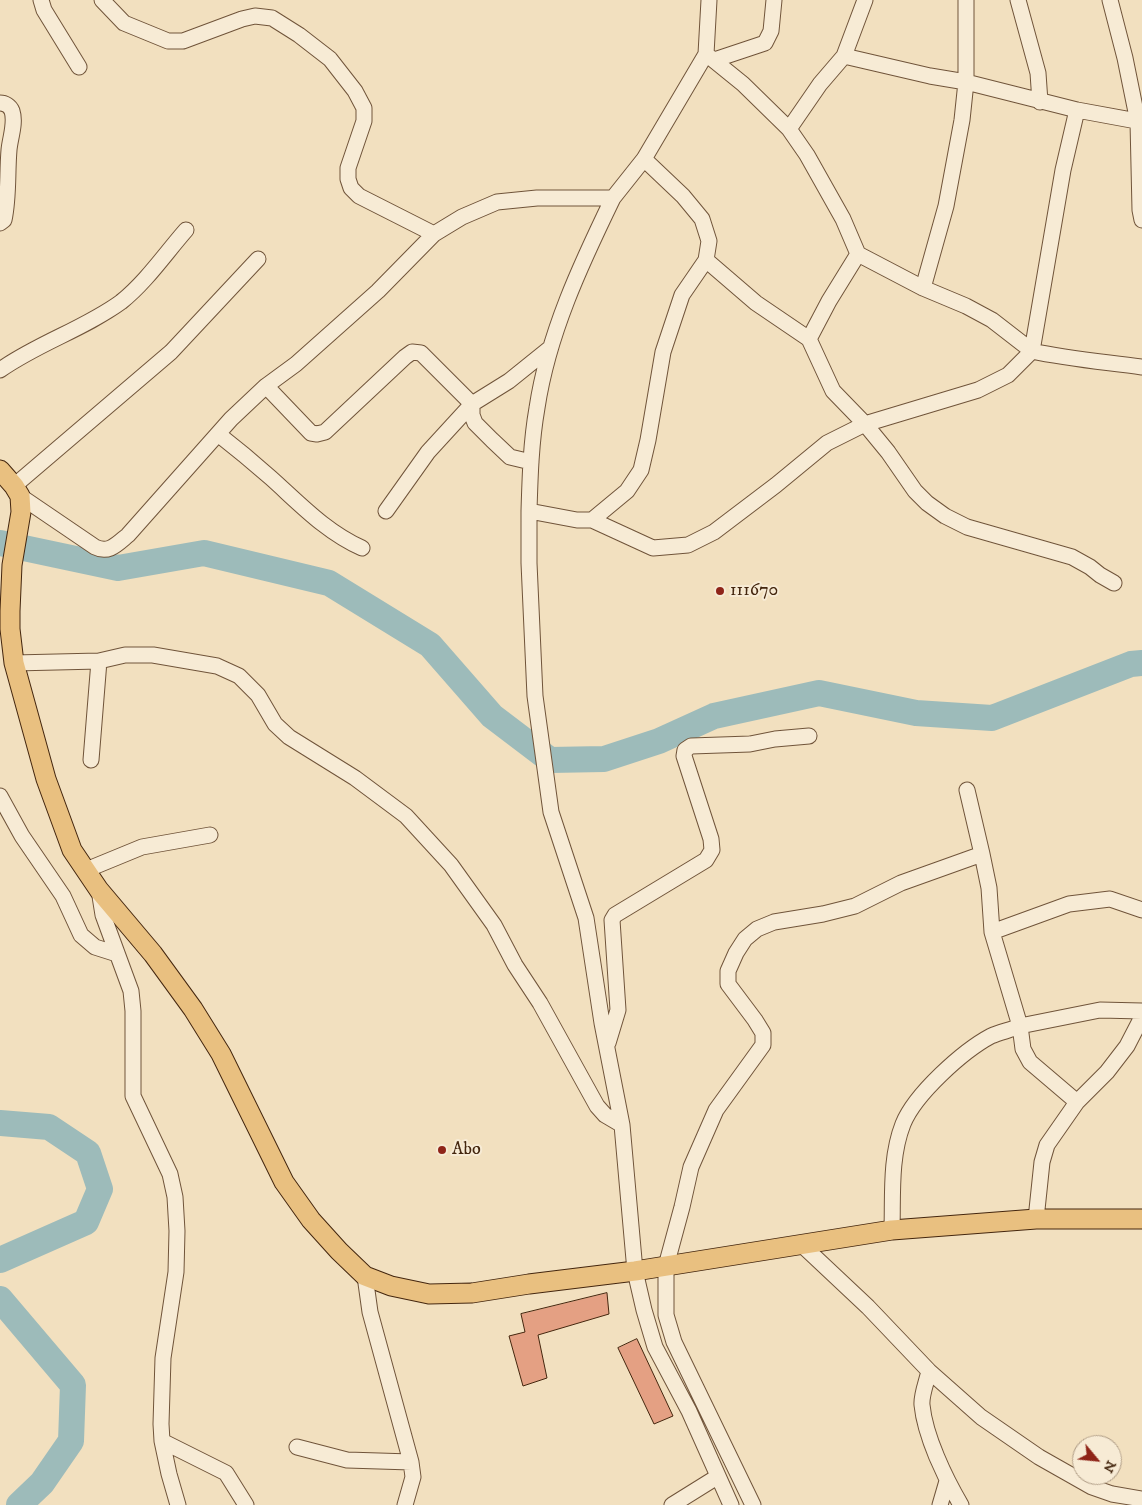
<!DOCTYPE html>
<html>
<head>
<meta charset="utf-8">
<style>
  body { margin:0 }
  #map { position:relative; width:1142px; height:1505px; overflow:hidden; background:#f2e0bf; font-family:"IM FELL DW Pica",serif }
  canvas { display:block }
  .north { position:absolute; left:1072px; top:1435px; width:50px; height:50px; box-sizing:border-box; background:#f7ebd5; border:1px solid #af9c85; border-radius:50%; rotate:118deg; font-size:14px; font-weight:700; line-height:20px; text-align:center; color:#44260e }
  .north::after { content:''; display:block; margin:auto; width:18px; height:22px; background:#8f2418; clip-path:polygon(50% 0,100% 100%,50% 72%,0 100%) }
</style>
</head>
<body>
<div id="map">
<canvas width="1142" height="1505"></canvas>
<div class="north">N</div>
</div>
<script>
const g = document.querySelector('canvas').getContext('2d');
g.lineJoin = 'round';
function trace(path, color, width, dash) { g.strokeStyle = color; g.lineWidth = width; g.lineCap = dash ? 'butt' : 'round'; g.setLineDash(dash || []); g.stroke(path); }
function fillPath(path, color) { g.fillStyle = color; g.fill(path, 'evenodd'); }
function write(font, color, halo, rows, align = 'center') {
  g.font = font + ' "IM FELL DW Pica",serif'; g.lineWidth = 4; g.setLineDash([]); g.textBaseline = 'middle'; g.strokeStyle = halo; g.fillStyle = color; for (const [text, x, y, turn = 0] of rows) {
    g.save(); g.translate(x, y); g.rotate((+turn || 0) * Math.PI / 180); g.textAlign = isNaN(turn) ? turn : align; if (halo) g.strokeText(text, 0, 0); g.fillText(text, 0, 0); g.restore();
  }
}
trace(new Path2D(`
  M0 543 118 568 204 553 329 583 430 645 492 716 550 760 604 759 659 741 714 716 819 693 916 713 992 718 1131 664 1142 663
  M0 1123 49 1127 88 1153 100 1189 86 1222 0 1260
  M0 1299 73 1385 71 1441 42 1483 19 1505`), '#9dbbba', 26);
const building = new Path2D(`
  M607 1293 609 1314 538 1335 547 1378 523 1386 509 1336 525 1332 521 1314Z
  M637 1339 673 1416 654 1424 618 1348Z`);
fillPath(building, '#e4a083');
trace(building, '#44260e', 1);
const minor = new Path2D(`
  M41 0 44 10 79 67
  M102 0 124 23 168 41H183L242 19 255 16 272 18 299 35 330 59 355 91 364 108V121L348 168V179L351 188 359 196 434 234
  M1018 0 1038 73 1040 102
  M1110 0 1125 58 1138 122 1140 210 1142 220
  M706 54 743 84 789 129 807 155 843 219 858 254 829 301 809 339
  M844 56 930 76 966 82 1077 110 1142 122
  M714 60 765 43 771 31 774 0
  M0 103C5 103 10 106 12 111 16 123 10 138 9 150 7 174 9 197 4 220L0 223
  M1077 110 1063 170 1032 351C1068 359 1106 362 1142 367
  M789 129 820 84 844 56 865 0
  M613 198C581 264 548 334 537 408 531 442 530 477 529 511L577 520H592L653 548 688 545 714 532 776 485 827 443 865 424 978 390 1008 375 1032 351 992 320 966 306 923 288 858 254
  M706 260 756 303 809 339 833 391 865 424 888 452 915 491 927 503 945 516 967 527 1072 557 1090 567 1100 575 1114 583
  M923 288 946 206 962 120 966 82V0
  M0 370C38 343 84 329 121 302 146 282 165 254 186 230
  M266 386 311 433 317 434 325 432 405 357 412 352 421 353 472 404V415L475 423 492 440 510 457 531 462
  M218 434C236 448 254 463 271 478 300 504 326 532 362 548
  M14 486 171 352 258 259
  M20 496 95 547C109 554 117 544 128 535L231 419 266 386 296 364 378 291 434 234 462 217 497 202 537 198H613L644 159 706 54 709 0
  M386 511 428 452 472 404 509 381 550 348
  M529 511V563L535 696 551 812 586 918 602 1023 622 1125
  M592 520 627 491 641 470 648 440 663 352 682 295 706 260 709 241 702 219 683 196 644 159
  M14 663 99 661 125 655H153L217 666 239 676 258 695 275 724 289 737 355 778 406 816 451 865 494 925 515 965 540 1003 597 1106 605 1115 622 1125 635 1271 644 1310 655 1347 689 1411 731 1505
  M91 760 99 661
  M0 796 22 836 63 896 81 935 95 947 117 954
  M982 854 989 888 992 932 1020 1026 1100 1010 1142 1011
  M86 870 142 847 210 835
  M99 890 103 915 131 991 133 1011V1096L170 1174 175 1197 177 1231 176 1272 163 1358 161 1424 162 1441 169 1474 178 1505
  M992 932 1069 904 1110 899 1142 910
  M608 1043 618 1010 612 920 615 915 706 860 712 850 711 839 684 756 685 750 691 746 750 744 775 739 809 736
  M1036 1219 1042 1162 1047 1145 1077 1102 1107 1072 1127 1046 1142 1017
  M892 1230C893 1195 890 1157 903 1124 915 1094 963 1051 991 1036 1000 1032 1011 1030 1020 1026L1023 1049 1030 1062 1077 1102
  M801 1244 868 1307 929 1371 981 1417 1039 1457 1092 1487 1112 1494 1142 1499
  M929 1371C927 1381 921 1395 922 1405 925 1436 945 1478 961 1505
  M162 1441 226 1473 246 1505
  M297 1447 347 1460 411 1462 370 1312 365 1276
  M405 1505 413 1477 411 1462
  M672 1505 717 1477
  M753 1505 674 1342 666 1315V1266L682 1207 691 1167 716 1110 763 1045V1033L755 1020 728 984V971L736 953 745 939 757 929 774 922 823 914 855 906 901 883 982 854 967 790
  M940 1505 947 1481`);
const major = new Path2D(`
  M0 470 14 486 20 496 21 512 12 565 10 611V629L14 663 46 779 72 850 99 890 153 954 193 1009 221 1054 284 1182 311 1220 339 1251 365 1276 391 1286 429 1294 472 1293 529 1284 635 1271 892 1230 1036 1219H1142`);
trace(minor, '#70543a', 17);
trace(major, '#44260e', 21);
trace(minor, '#f7ebd5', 15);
trace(major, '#e9c080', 19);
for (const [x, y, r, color] of [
  [720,591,5,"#8f2418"],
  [442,1150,5,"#8f2418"]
]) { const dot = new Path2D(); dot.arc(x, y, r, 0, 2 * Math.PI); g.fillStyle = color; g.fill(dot); trace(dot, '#f7ebd5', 2); }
write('18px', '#44260e', '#f7ebd5', [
  ["111670",730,591],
  ["Abo",452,1150]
], 'left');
</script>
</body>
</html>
